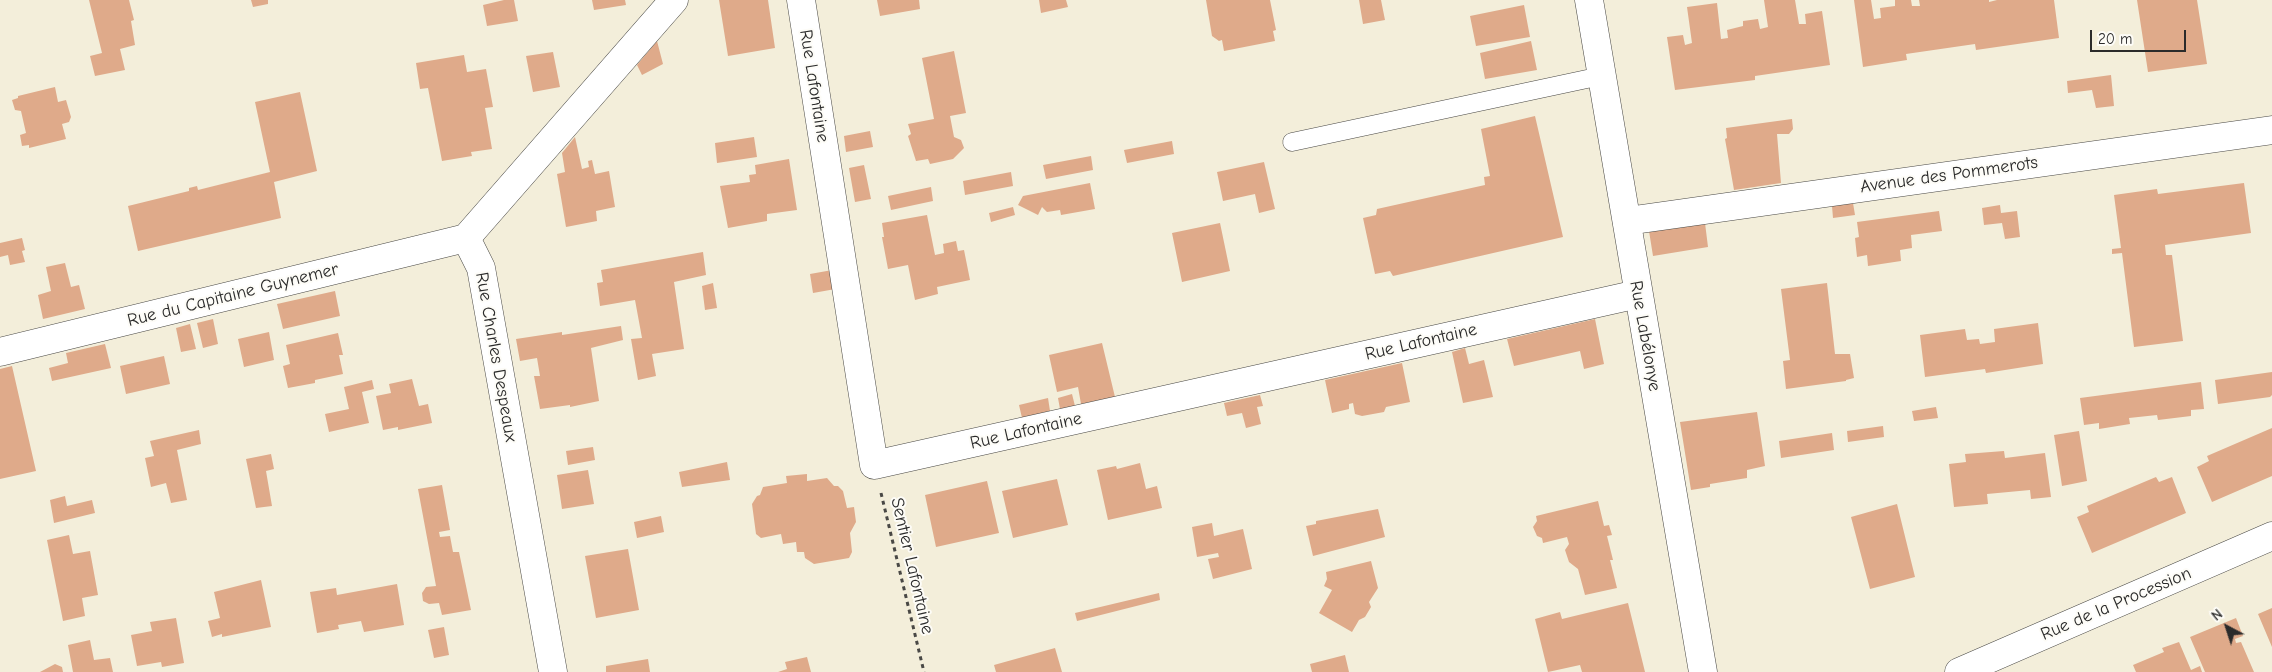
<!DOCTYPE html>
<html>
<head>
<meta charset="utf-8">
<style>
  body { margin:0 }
  #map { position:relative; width:2272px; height:672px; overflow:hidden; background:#f3eeda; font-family:"Comic Neue",sans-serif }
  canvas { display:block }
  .north { position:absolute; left:2202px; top:602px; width:50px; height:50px; -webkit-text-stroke:4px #fdfcf7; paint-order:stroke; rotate:320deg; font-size:14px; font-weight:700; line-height:20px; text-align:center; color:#2b2b2b }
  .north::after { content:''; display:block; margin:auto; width:18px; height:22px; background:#2b2b2b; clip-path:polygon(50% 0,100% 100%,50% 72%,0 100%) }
  .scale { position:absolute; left:2090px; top:30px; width:96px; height:22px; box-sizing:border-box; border:2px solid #2b2b2b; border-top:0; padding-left:6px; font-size:15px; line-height:18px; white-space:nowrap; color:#2b2b2b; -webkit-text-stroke:4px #fdfcf7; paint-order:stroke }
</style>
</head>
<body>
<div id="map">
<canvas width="2272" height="672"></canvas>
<div class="north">N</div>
<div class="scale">20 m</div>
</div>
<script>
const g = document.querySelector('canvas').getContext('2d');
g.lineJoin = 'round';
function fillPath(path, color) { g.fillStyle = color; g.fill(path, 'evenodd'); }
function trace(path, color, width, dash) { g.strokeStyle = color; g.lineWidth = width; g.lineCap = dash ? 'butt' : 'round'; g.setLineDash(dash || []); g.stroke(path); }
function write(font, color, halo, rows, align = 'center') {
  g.font = font + ' "Comic Neue",sans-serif'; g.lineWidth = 4; g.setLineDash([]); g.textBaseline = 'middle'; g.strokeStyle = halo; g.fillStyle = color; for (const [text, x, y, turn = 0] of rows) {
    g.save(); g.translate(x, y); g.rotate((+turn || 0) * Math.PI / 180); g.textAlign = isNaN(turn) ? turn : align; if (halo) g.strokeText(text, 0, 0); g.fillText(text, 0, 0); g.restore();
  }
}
fillPath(new Path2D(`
  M89 0H129L134 20 131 21 135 45 120 49 125 70 95 76 90 56 102 53Z
  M251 0H268V4L253 7Z
  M504 0H514L518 21 487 26 483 5Z
  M592 0H625L626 5 594 10Z
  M719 0H768L775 48 728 56Z
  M877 0H919L920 9 880 16Z
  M1039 0H1066L1068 7 1041 13Z
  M1206 0H1270L1276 30 1273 31 1275 41 1224 51 1222 40 1219 41 1212 36Z
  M1359 0H1381L1385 20 1363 24Z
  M1764 0H1795L1799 24H1806L1805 14 1822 11 1830 65 1755 76V80L1675 90 1667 37 1683 35 1685 45 1692 43 1687 7 1717 3 1721 39 1728 38 1727 30 1743 26V21L1758 19 1760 29 1768 27Z
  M1854 0H1871L1874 19 1881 18 1880 8 1895 6V0H1911L1912 6H1920L1919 0H1989V2L1997 0H2054L2059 38 1976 50 1975 44 1906 54 1907 60 1863 67Z
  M2137 0H2197L2207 64 2148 72Z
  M1524 5 1530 37 1476 46 1470 16Z
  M657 41 663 64 642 75 637 65Z
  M1531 41 1537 70 1485 79 1480 53Z
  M954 51 966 113 950 116 954 137 961 140 964 148 953 159 930 164 928 159 916 161 908 136 911 134 908 124 934 119 922 58Z
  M553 52 560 87 533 92 526 56Z
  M464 55 467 72 486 69 493 107 485 108 492 149 471 152 472 156 442 161 428 88 420 89 416 63Z
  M2111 75 2114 106 2096 108 2092 90 2068 93 2067 81Z
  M55 87 58 102 66 100 71 117 69 122 62 124 66 139 29 148V145L22 146 20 135 26 133 21 111 15 110 12 100 18 98V96Z
  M300 92 317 171 274 182 281 218 138 251 128 206 189 191V188L197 186 198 190 270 172 255 102Z
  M1535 116 1563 237 1393 276 1390 271 1375 274 1363 218 1376 215 1377 209 1485 185 1484 177 1490 176 1481 129Z
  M1792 119 1793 129 1789 134H1777L1781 183 1734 190 1725 139 1727 138 1726 128Z
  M870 131 873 147 846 152 844 136Z
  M575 137 582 169 589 167 588 161 592 160 595 174 609 171 615 207 596 211 597 221 566 227 557 174 565 172 562 153Z
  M754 137 757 157 717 163 715 143Z
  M1172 141 1174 154 1127 163 1124 150Z
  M1091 156 1093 170 1046 179 1043 165Z
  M789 159 797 210 767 214V221L728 228 720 186 750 182 749 175 756 174 755 165Z
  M1264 162 1275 209 1259 213 1255 194 1223 201 1217 172Z
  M864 165 871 199 855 202 849 168Z
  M1011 172 1013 186 965 195 963 181Z
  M1090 183 1095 209 1061 215 1060 210 1047 212 1042 207 1038 215 1018 205 1023 196Z
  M2244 183 2251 233 2165 245 2166 255H2172L2183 341 2134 347 2122 253 2112 254V249L2121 248 2114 195 2157 189 2158 194Z
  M931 187 933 201 891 210 888 196Z
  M1853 203 1855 215 1833 218 1832 206Z
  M2000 205 2001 213 2017 211 2020 237 2005 239 2002 223 1984 225 1982 208Z
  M1013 207 1015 215 991 222 989 213Z
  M1939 211 1942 231 1911 235 1912 248 1900 250 1901 261 1868 266 1867 255 1857 257 1855 238 1859 237 1857 222Z
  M927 215 935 255 944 253 943 244 956 241 958 251 964 250 970 280 937 287 938 294 915 300 908 265 888 269 882 237H884L882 223Z
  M1220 223 1230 271 1182 282 1172 233Z
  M1705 223 1708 247 1653 256 1649 231Z
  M22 238 25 250 22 251 25 262 10 265 8 255 0 257V243Z
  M703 252 706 275 674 282 684 349 652 354 656 376 638 380 631 339 642 338 635 300 600 306 597 283 603 282 601 270Z
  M65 263 71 287 79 285 85 309 43 319 38 295 51 291 46 267Z
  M838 269 841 288 813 293 810 274Z
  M713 283 717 308 705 310 702 286Z
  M1827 283 1835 354H1850L1854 378 1846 380V381L1786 389 1783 361 1790 360 1781 289Z
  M335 291 340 316 283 329 277 304Z
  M213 319 218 344 203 348 197 323Z
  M1595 319 1604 364 1584 369 1580 351 1514 366 1507 339Z
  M2038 323 2043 364 1986 373 1985 369 1925 377 1920 335 1965 329 1967 340 1979 339 1980 344 1995 342 1994 329Z
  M190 324 196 349 181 352 176 328Z
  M621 326 623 340 591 348 599 401 570 407V405L540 409 534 376H540L537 358 520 361 516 339 562 332V335Z
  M269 332 274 360 244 367 238 339Z
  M338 333 343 355H339L343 374 315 380V383L288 388 283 366 290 364 286 345Z
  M1102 343 1115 397 1081 404 1078 387 1057 392 1049 355Z
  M105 344 111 368 52 381 49 368 68 363 66 353Z
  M1465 348 1469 364 1484 360 1493 397 1463 403 1452 352Z
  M164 356 170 384 126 394 120 366Z
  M1402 363 1410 402 1386 407 1384 412 1362 416 1355 414 1353 403 1349 404V409L1332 413 1325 380Z
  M12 366 36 471 0 479V369Z
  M2272 372V395L2270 397 2218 404 2215 380Z
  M412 379 419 406 428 404 432 423 398 430V427L383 430 376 396 391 393 389 384Z
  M372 380 374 389 362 392 369 423 329 432 325 414 349 409 344 387Z
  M2201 382 2204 409 2191 410V416L2158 420 2157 415 2129 418 2130 424 2099 429V423L2084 425 2080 398Z
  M1072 394 1075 406 1060 409 1058 398Z
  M1260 395 1263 406 1257 407 1261 424 1246 428 1242 413 1227 416 1224 403Z
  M1048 398 1050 411 1022 418 1019 405Z
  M1936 407 1938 418 1914 421 1912 411Z
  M1757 412 1765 466 1747 470V478L1710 484V487L1691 490 1680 422Z
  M1883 426 1884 437 1848 442 1847 431Z
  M2272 428V476L2212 502 2197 467 2209 461 2207 456Z
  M199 430 201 444 177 450 187 500 171 503 166 483 151 487 145 458 154 456 150 441Z
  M2079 431 2087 481 2062 486 2054 435Z
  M1832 433 1834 450 1781 458 1779 441Z
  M593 447 595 460 568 465 566 451Z
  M2004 451 2005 458 2045 453 2051 497 2031 499 2030 490 1987 494 1988 504 1954 507 1949 464 1966 462 1965 454Z
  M271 454 274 469 266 471 272 506 256 508 246 459Z
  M727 462 730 480 682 487 679 472Z
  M1140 463 1146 489 1157 486 1162 508 1108 520 1097 470 1116 466 1117 469Z
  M588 470 594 504 562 509 557 475Z
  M807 474V481L827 478 834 486H838L843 491 847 508 854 507 856 522 850 533 852 552 849 558 814 564 805 558 804 552H797L796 542 783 544 781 534 761 538 756 534 752 504 757 496 760 495 763 487 787 483 786 476Z
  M2156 477 2159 482 2172 477 2186 513 2092 553 2077 517 2089 512 2087 506Z
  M1057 479 1068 525 1013 538 1002 491Z
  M987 481 999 533 936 547 925 495Z
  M442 485 450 530 439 532 440 537 450 536 453 552H459L471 610 442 615 439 603 429 604 423 601 422 593 426 587 436 586 418 489Z
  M65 496 67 506 92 500 95 513 54 523 50 500Z
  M1598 501 1604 526 1609 525 1612 535 1607 536 1613 560H1610L1617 588 1585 595 1578 569 1569 562 1565 550 1569 544 1567 537 1543 543 1542 538 1537 536 1533 527 1537 521 1536 516Z
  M1897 504 1915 577 1870 589 1851 517Z
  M1378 509 1385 537 1313 556 1306 526 1316 524V521Z
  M661 516 664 532 637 538 634 522Z
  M1212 523 1214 536 1243 529 1252 569 1213 579 1208 559 1219 557 1218 553 1197 557 1192 527Z
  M69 535 73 554 90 551 98 595 82 598 85 616 63 621 47 540Z
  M628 549 639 610 596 618 585 556Z
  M1371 561 1378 588 1369 602 1371 607 1365 617 1359 620 1352 632 1319 613 1332 590 1324 586 1327 579 1326 572Z
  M261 580 271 627 222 637V634L212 637 208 621 220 618 214 592Z
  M397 584 404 625 364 632 361 621 338 625 339 629 317 633 310 592 336 588 337 595Z
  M1159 593 1160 600 1077 621 1075 613Z
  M1628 603 1645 672H1582L1580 665 1548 672 1535 619 1560 612 1562 619Z
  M2272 608V647L2258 614Z
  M176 618 184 663 162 667 161 662 137 666 131 635 152 631 150 622Z
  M2236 618 2243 636 2235 639 2236 643 2241 642 2254 672H2205L2190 637Z
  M444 627 449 655 434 658 428 630Z
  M90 640 94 660 110 658 113 672H73L68 645Z
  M2179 642 2191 670 2200 666 2202 672H2136L2133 665 2164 652 2162 648Z
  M1055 648 1062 672H996L994 665Z
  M1345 655 1349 672H1312L1310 664Z
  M807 657 811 672H778L787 669 785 662Z
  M648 659 650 672H606V666Z
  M55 664 62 667 63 672H40Z`), '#dfaa8a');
const service = new Path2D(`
  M1292 142 1601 76`);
const minor = new Path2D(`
  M801 0 874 465 1638 294
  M1627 221 2272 130
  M0 352 466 238
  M553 672 481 268 466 238 674 0
  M1959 672 2272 536`);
const secondary = new Path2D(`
  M1589 0 1703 672`);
trace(service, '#494845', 19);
trace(minor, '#494845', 29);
trace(secondary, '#494845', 29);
trace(new Path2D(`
  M881 493 924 672`), '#494845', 3, [4, 4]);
trace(service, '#fff', 18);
trace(minor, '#fff', 28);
trace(secondary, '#fff', 28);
write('18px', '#2b2b2b', '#fdfcf7', [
  ["Rue Lafontaine",814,86,81],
  ["Avenue des Pommerots",1949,175,-8],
  ["Rue du Capitaine Guynemer",233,295,-14],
  ["Rue Labélonye",1645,336,80],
  ["Rue Lafontaine",1421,342,-13],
  ["Rue Charles Despeaux",496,357,80],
  ["Rue Lafontaine",1026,431,-13],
  ["Sentier Lafontaine",912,566,77],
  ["Rue de la Procession",2116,604,-23]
]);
</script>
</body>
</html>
